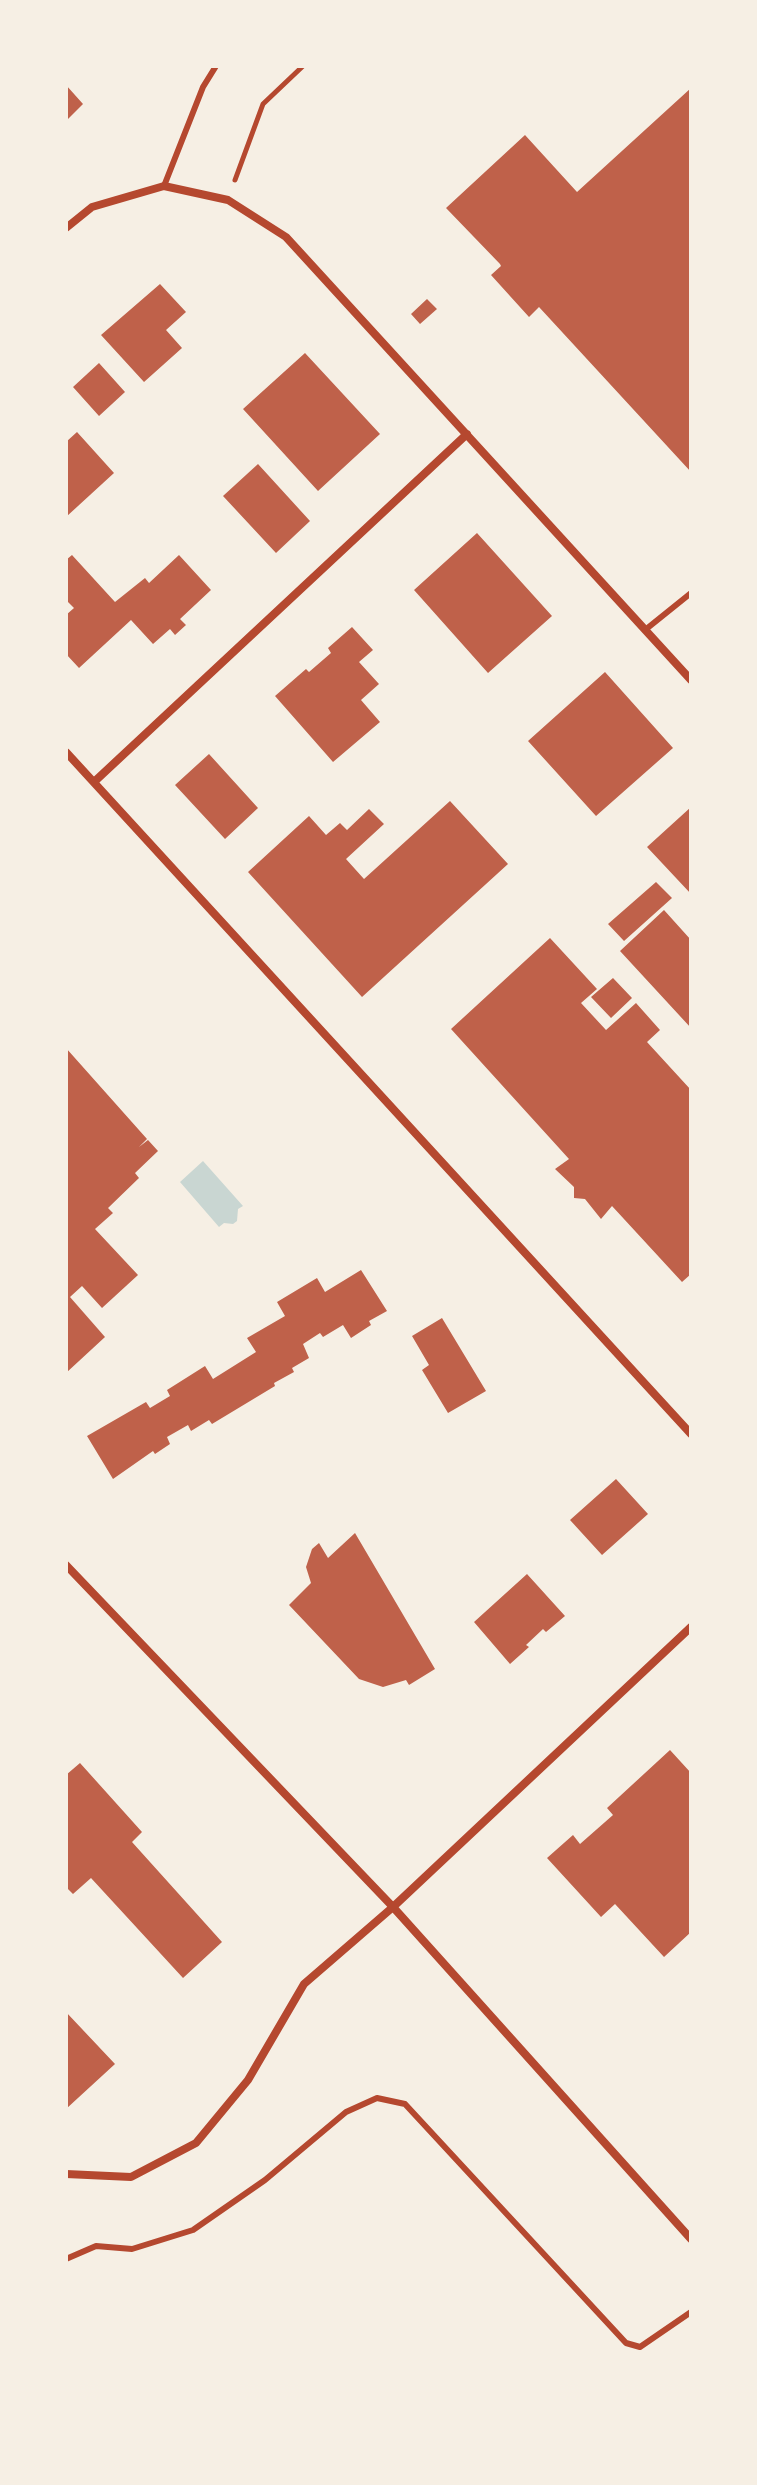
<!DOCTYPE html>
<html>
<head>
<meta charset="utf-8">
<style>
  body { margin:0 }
  #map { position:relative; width:757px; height:2485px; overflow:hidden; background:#f6efe4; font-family:"Fira Sans Condensed",sans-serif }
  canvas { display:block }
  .frame { position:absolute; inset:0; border:68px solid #f6efe4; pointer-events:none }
</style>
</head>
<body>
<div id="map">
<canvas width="757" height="2485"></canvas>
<div class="frame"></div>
</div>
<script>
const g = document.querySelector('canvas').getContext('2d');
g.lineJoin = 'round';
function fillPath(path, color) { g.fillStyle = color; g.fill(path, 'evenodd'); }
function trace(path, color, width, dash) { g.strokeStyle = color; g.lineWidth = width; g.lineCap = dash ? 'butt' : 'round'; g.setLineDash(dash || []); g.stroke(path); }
fillPath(new Path2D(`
  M203 1161 243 1206 238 1209 237 1221 233 1224 224 1223 219 1227 180 1182Z`), '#c9d6d2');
fillPath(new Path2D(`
  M66 85 83 104 66 121Z
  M691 88V472L539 307 529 317 491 275 501 266 500 264 446 208 525 135 577 192Z
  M160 284 186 312 166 330 182 348 144 382 101 335Z
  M427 299 437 309 420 324 411 314Z
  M305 353 380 434 318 491 243 409Z
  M99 363 125 392 99 416 73 387Z
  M77 432 114 473 66 517V442Z
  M258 464 310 521 276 553 223 496Z
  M477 533 552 616 488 673 414 590Z
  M72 555 115 602 145 578 149 583 179 555 211 590 180 619 186 625 175 635 170 629 153 644 131 620 79 668 66 654V615L74 608 66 600V560Z
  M352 627 373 650 359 662 379 684 361 700 380 722 333 762 275 696 306 669 309 672 331 653 328 648Z
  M605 672 673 748 596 816 528 741Z
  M209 754 258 808 225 839 175 785Z
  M450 801 508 864 362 997 248 872 309 816 326 835 340 823 347 830 369 809 384 824 346 859 364 879Z
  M691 807V894L647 847Z
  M656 882 672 898 624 941 608 924Z
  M664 910 691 940V1028L620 951Z
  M550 938 597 989 581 1003 606 1030 636 1003 660 1030 647 1042 691 1090V1274L682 1282 612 1206 601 1219 585 1199 574 1198V1187L555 1169 569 1159 451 1029Z
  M613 978 632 998 611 1018 591 997Z
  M66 1048 147 1139 139 1147 148 1140 158 1151 135 1173 139 1178 108 1208 113 1213 95 1229 138 1275 102 1308 82 1286 70 1297 105 1337 66 1373Z
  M361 1270 387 1311 369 1321 371 1325 351 1338 343 1325 323 1337 320 1333 303 1344 309 1358 292 1368 294 1372 274 1383 275 1386 212 1424 209 1420 191 1431 188 1425 167 1437 170 1444 155 1454 153 1451 113 1479 87 1436 146 1402 150 1408 170 1396 167 1390 205 1366 213 1379 256 1352 247 1338 285 1316 277 1302 317 1278 325 1292Z
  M442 1318 486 1391 448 1413 422 1370 429 1365 412 1336Z
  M616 1479 648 1514 602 1555 570 1520Z
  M355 1533 435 1669 409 1685 406 1680 383 1687 359 1679 289 1605 311 1583 306 1567 312 1549 319 1543 328 1558Z
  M527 1574 565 1616 546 1632 543 1629 526 1645 529 1647 510 1664 474 1622Z
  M670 1750 691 1773V1932L664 1957 615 1904 601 1917 547 1858 573 1835 580 1844 613 1815 607 1808Z
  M80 1763 142 1832 132 1842 222 1942 183 1978 91 1878 73 1894 66 1887V1775Z
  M66 2012 115 2064 66 2109Z`), '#bf614a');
trace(new Path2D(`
  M235 180 263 104 303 66`), '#b5482f', 5);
trace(new Path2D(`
  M164 186 203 87 216 66
  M645 630 691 593
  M66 2259 96 2246 132 2249 193 2230 265 2180 346 2112 377 2098 405 2104 626 2343 640 2347 691 2312`), '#b5482f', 6);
trace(new Path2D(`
  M66 228 92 207 164 186 228 200 286 237 691 680
  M66 752 691 1434
  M94 782 467 434
  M66 1565 393 1907 691 2239
  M66 2174 131 2177 196 2143 248 2080 304 1984 393 1907 691 1627`), '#b5482f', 8);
</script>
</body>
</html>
